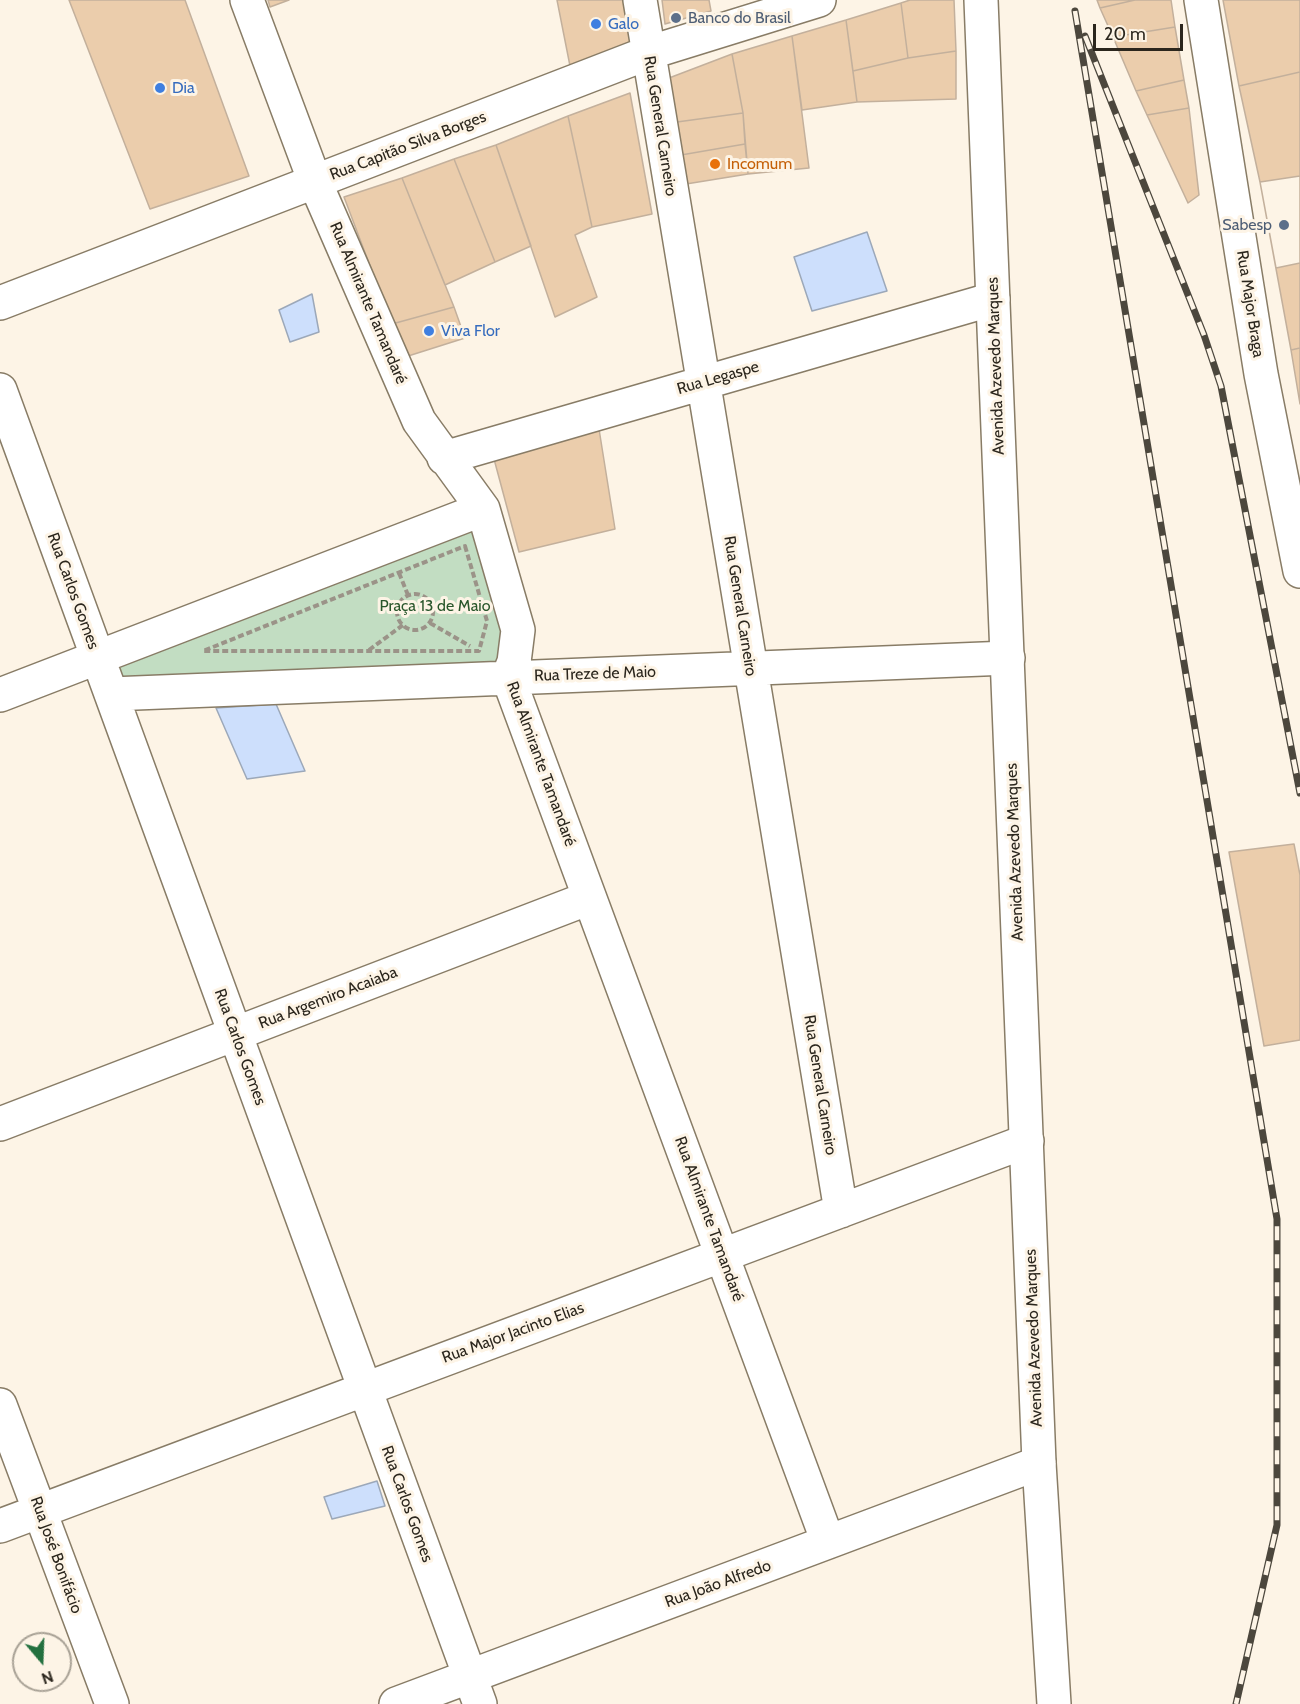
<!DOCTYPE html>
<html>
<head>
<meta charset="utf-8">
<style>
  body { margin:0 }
  #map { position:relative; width:1300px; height:1704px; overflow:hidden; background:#fdf4e6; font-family:Cabin,sans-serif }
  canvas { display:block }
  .north { position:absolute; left:12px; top:1632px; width:60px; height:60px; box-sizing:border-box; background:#fdf4e6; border:2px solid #a9a296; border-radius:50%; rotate:161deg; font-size:16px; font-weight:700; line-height:24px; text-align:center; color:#2b261d }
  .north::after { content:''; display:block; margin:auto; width:21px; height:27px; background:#23703f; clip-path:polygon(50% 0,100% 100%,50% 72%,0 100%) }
  .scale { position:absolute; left:1093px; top:24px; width:90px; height:27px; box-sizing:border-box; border:3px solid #2b261d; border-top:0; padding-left:8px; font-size:18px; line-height:21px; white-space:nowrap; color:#2b261d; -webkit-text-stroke:4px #fdf4e6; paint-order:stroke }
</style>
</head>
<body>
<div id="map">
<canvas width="1300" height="1704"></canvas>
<div class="north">N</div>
<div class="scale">20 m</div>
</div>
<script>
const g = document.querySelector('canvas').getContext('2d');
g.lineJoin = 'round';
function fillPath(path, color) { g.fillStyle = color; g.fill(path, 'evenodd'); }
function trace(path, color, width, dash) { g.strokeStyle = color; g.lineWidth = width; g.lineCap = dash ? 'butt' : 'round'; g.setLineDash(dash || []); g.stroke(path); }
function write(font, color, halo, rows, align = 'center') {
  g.font = font + ' Cabin,sans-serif'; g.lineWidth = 6; g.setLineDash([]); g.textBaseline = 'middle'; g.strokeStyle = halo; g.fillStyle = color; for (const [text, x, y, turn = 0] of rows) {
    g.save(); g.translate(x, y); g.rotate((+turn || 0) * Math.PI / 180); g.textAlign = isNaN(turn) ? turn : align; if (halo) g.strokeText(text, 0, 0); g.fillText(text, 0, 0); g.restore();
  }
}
fillPath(new Path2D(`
  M483 509 514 662 111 694 98 658Z`), '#c2ddc2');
const water = new Path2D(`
  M867 232 887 291 812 311 794 257Z
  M312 294 319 332 290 342 279 310Z
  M276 704 305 771 247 779 216 708Z
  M377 1481 385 1506 332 1519 324 1497Z`);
fillPath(water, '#cddffc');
trace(water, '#9ca8b9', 1.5);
const building = new Path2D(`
  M69 0H185L249 176 150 209Z
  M268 0H289L270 7Z
  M557 0H625L634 47 571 71Z
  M662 0H709L711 11 665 24Z
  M910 0H954L956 51 908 58 901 3Z
  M1097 0H1135L1100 8Z
  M1135 0H1171L1175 27 1113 37 1100 8Z
  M1223 0H1300V72L1239 86Z
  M901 3 908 58 853 71 846 20Z
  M846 20 857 102 802 110 792 36Z
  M1175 27 1184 80 1136 91 1113 37Z
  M792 36 809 168 748 174 743 113 732 54Z
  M956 51V99L857 102 853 71 908 58Z
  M732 54 743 113 677 122 669 78Z
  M1300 72V176L1260 182 1239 86Z
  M1184 80 1189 108 1147 115 1136 91Z
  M630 93 652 214 592 227 568 116Z
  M1189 108 1199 195 1188 203 1147 115Z
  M743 113 745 144 681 155 677 122Z
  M568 116 592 227 575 235 597 297 555 317 496 145Z
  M745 144 748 174 686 184 681 155Z
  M496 145 531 246 495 262 454 159Z
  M454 159 495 262 445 285 402 178Z
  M1300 176V348L1291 350 1260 182Z
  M1300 176V263L1276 268 1260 182Z
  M402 178 454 307 392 324 344 197Z
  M454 307 465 338 405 357 392 324Z
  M1300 348V404L1291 350Z
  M599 429 615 529 519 552 494 459Z
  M1294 844 1300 875V1040L1264 1046 1229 852Z`);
fillPath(building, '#ebcdac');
trace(building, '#c3b09c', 1.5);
const street = new Path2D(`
  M247 0 315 182 419 421 483 509 518 630 514 662 508 677 828 1542
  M640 0 841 1211
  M1201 0 1261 374 1300 571
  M0 303 648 53 819 0
  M0 390 480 1704
  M444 458 993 299
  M111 694 1008 658
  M0 695 483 509
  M0 1124 589 898
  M0 1405 112 1704
  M0 1526 1027 1141
  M396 1704 1039 1463`);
const secondary = new Path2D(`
  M981 0 1039 1463 1054 1704`);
trace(street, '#887c66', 36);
trace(secondary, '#887c66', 36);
trace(new Path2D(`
  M465 546 487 621 479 651H203Z
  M399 573 408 595
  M397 612a18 18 0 1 1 36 0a18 18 0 1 1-36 0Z
  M430 623 470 646
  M369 650 403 625`), '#9b9388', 4, [6, 3]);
trace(street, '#fff', 33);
trace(secondary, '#fff', 33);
const rail = new Path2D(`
  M1075 11 1277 1219V1525L1236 1704
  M1085 36 1204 335 1221 386 1300 793`);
trace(rail, '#4c473d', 7);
trace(rail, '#fdf4e6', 4.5, [14]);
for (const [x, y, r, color] of [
  [676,18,6,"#5c6f8a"],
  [596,24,6,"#3f7fe0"],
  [160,88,6,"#3f7fe0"],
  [715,164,6,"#e8710a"],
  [1284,225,6,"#5c6f8a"],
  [429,331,6,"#3f7fe0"]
]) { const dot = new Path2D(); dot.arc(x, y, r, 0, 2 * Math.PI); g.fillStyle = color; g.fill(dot); trace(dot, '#fdf4e6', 2); }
write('16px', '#4e5e75', '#fdf4e6', [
  ["Banco do Brasil",688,18],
  ["Sabesp",1272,225,"right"]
], 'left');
write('16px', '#366cbe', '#fdf4e6', [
  ["Galo",608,24],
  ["Dia",172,88],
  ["Viva Flor",441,331]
], 'left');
write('16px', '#2b261d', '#fdf4e6', [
  ["Rua General Carneiro",660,126,81],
  ["Rua Capitão Silva Borges",408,146,-21],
  ["Rua Almirante Tamandaré",368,303,67],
  ["Rua Major Braga",1250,304,81],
  ["Avenida Azevedo Marques",996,366,-92],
  ["Rua Legaspe",718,378,-16],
  ["Rua Carlos Gomes",73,591,70],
  ["Rua General Carneiro",740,606,81],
  ["Rua Treze de Maio",595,674,-2],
  ["Rua Almirante Tamandaré",541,764,70],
  ["Avenida Azevedo Marques",1015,852,-92],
  ["Rua Argemiro Acaiaba",328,998,-21],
  ["Rua Carlos Gomes",240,1047,70],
  ["Rua General Carneiro",820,1085,81],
  ["Rua Almirante Tamandaré",709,1219,70],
  ["Rua Major Jacinto Elias",513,1333,-20],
  ["Avenida Azevedo Marques",1034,1338,-92],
  ["Rua Carlos Gomes",407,1504,70],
  ["Rua José Bonifácio",56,1555,70],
  ["Rua João Alfredo",718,1584,-20]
]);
write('16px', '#c56008', '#fdf4e6', [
  ["Incomum",727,164]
], 'left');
write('16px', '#29562b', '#fdf4e6', [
  ["Praça 13 de Maio",435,606]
]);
</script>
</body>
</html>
